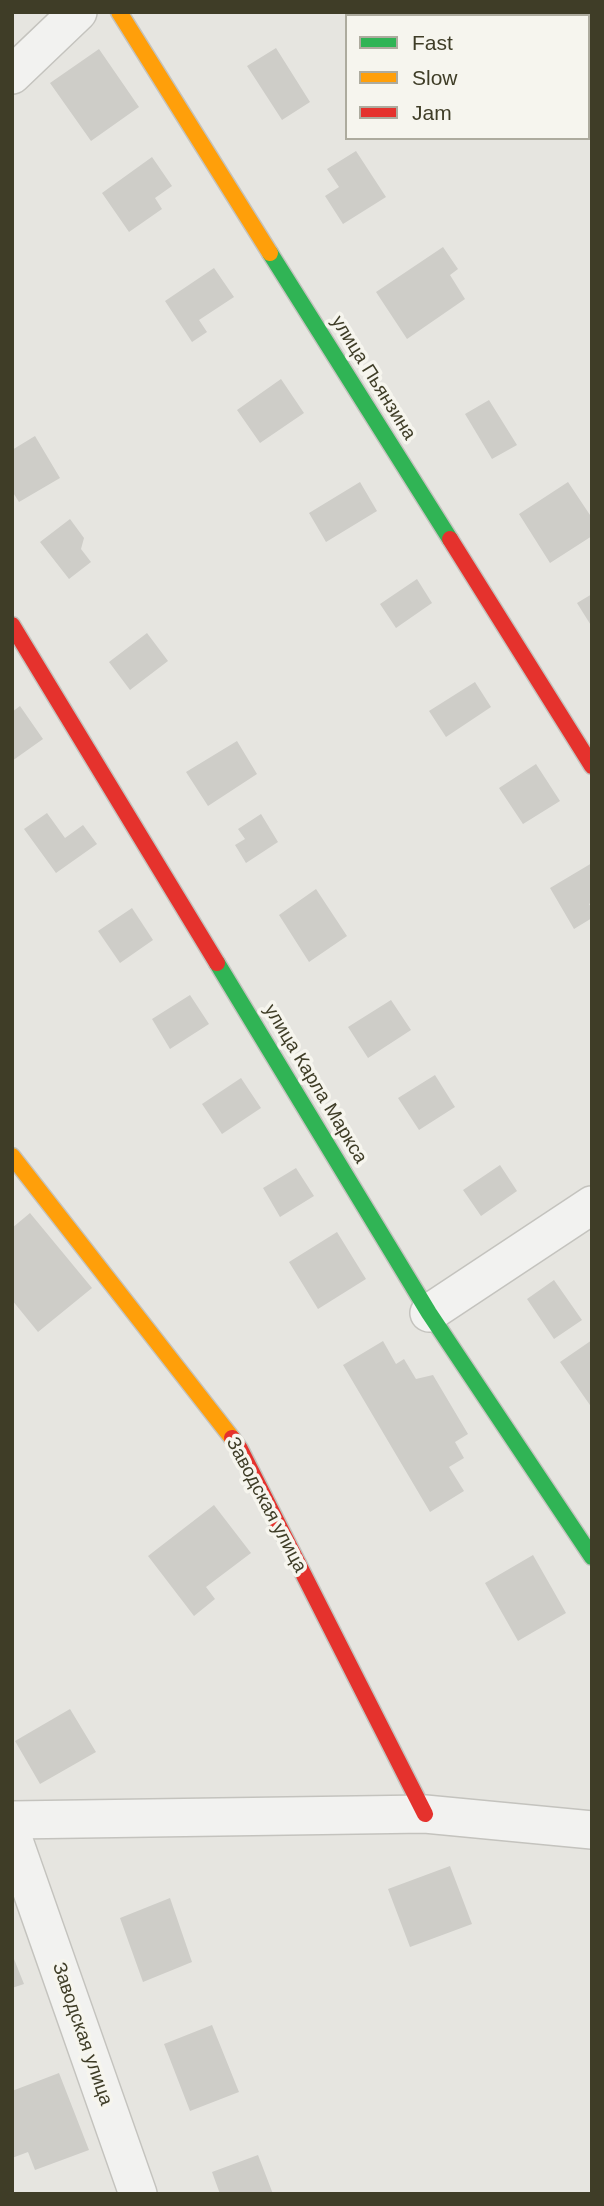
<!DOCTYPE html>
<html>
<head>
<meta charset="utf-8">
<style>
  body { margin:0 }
  #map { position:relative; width:604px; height:2206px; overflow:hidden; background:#e6e5e0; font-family:Helvetica,sans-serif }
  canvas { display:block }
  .frame { position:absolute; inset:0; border:14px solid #3f3d27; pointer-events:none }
  .legend { position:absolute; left:345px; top:14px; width:245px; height:126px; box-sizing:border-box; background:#f6f5ee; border:2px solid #adab9e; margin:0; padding:9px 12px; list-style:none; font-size:21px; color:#3f3d27 }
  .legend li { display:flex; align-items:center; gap:14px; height:35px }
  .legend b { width:35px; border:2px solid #adab9e }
</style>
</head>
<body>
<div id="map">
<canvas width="604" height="2206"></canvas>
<div class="frame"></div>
<ul class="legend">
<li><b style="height:9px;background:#30b455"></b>Fast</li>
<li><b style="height:9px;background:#ff9f0a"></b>Slow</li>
<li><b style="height:9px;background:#e5322d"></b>Jam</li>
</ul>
</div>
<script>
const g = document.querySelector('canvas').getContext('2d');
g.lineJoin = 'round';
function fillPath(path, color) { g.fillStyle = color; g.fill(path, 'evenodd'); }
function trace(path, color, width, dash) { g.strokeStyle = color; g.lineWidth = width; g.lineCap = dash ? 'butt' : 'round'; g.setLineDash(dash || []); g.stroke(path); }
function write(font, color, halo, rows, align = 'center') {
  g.font = font + ' Helvetica,sans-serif'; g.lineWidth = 7; g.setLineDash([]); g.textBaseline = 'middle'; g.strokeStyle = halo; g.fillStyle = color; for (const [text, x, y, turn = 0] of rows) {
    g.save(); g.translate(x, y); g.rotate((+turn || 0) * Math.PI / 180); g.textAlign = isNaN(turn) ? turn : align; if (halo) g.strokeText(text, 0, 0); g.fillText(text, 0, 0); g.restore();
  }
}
fillPath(new Path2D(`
  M526 12H566L560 16H528Z
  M276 48 310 102 282 120 247 66Z
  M99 49 139 107 91 141 50 83Z
  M356 151 386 197 343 224 325 196 339 187 327 169Z
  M152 157 172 186 155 198 162 209 129 232 102 193Z
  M443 247 458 269 450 275 465 299 407 339 376 292Z
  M214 268 234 297 199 320 207 332 192 342 165 301Z
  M281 379 304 413 260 443 237 410Z
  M489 400 517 445 492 459 465 414Z
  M35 436 60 478 19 502 12 491V450Z
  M360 482 377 511 326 542 309 513Z
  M568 482 592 518V536L550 563 519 514Z
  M70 519 84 538 81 549 91 562 69 579 40 542Z
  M417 579 432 603 396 628 380 604Z
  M592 594V627L577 603Z
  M147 633 168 661 130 690 109 662Z
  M475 682 491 707 446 737 429 711Z
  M20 706 43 739 12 761V712Z
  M237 741 257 774 208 806 186 772Z
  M536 764 560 801 523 824 499 788Z
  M47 813 65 838 83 825 97 844 56 873 24 829Z
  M261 814 278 842 246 863 235 845 245 839 238 829Z
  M592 863V902L589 904 592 909V918L574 929 550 888Z
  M316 889 347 936 309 962 279 915Z
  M132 908 153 940 120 963 98 931Z
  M190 995 209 1024 170 1049 152 1019Z
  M391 1000 411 1030 368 1058 348 1027Z
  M435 1075 455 1107 419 1130 398 1098Z
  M241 1078 261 1108 222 1134 202 1104Z
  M500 1165 517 1191 481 1216 463 1190Z
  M296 1168 314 1196 280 1217 263 1188Z
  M30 1213 92 1288 38 1332 12 1300V1228Z
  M337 1232 366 1279 318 1309 289 1262Z
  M554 1280 582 1320 554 1339 527 1299Z
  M592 1340V1408L560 1362Z
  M383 1341 396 1364 404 1359 416 1379 433 1375 468 1434 455 1442 464 1458 449 1467 464 1491 430 1512 343 1365Z
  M214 1505 251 1553 206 1587 215 1599 194 1616 148 1556Z
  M533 1555 566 1613 518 1641 485 1583Z
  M70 1709 96 1752 40 1784 15 1741Z
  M450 1866 472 1924 410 1947 388 1889Z
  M170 1898 192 1962 143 1982 120 1918Z
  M12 1954 24 1984 12 1988Z
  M212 2025 239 2092 190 2111 164 2044Z
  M59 2073 89 2150 35 2170 28 2152 12 2158V2091Z
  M258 2155 273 2194H220L212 2172Z`), '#cecdc8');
const street = new Path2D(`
  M12 75 78 12
  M429 1313 592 1205
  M12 1820 425 1814 592 1830
  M12 1835 138 2194`);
const fast = new Path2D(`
  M270 253 450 539
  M217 963 429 1313 592 1557`);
const slow = new Path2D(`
  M119 12 270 253
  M12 1156 232 1438`);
const jam = new Path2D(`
  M450 539 592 766
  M12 625 217 963
  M232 1438 240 1449 425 1814`);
trace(street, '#c4c3be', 40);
trace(fast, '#c4c3be', 19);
trace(slow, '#c4c3be', 19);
trace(jam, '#c4c3be', 19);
trace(street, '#f2f2f0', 37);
trace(fast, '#30b455', 16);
trace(slow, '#ff9f0a', 16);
trace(jam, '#e5322d', 16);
write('19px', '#3f3d27', '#f6f5ee', [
  ["улица Пьянзина",373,378,58],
  ["улица Карла Маркса",315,1084,59],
  ["Заводская улица",266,1505,62],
  ["Заводская улица",82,2034,71]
]);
</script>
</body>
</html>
